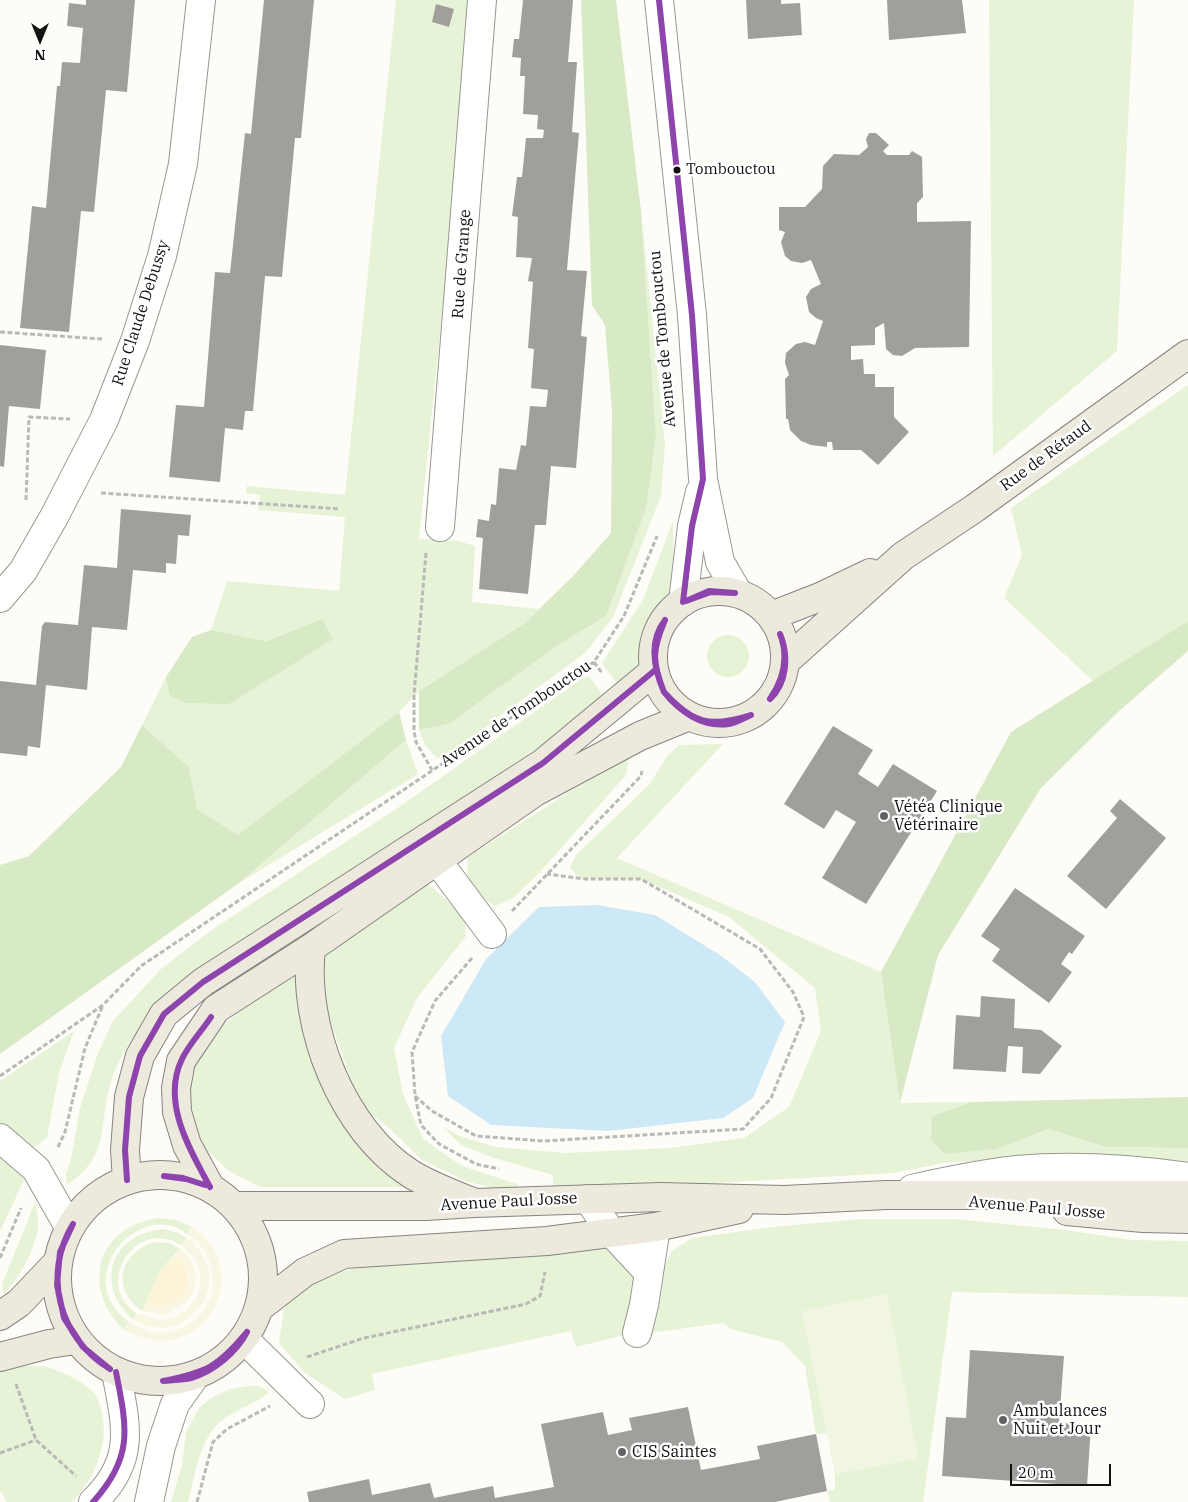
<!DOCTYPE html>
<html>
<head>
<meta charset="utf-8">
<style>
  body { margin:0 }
  #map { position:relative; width:1188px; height:1502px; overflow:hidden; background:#fdfcf7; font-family:"IBM Plex Serif",serif }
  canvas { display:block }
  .north { position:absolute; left:15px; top:15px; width:50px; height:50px; -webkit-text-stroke:4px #fff; paint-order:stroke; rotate:180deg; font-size:14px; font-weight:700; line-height:20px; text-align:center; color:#111 }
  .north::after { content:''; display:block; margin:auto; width:18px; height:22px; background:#111; clip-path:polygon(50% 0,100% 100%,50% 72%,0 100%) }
  .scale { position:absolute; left:1010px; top:1464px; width:101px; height:22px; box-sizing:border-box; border:2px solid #111; border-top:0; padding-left:6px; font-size:15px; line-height:18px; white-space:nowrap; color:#111; -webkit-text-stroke:4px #fff; paint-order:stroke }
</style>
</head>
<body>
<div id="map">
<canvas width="1188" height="1502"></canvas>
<div class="north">N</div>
<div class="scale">20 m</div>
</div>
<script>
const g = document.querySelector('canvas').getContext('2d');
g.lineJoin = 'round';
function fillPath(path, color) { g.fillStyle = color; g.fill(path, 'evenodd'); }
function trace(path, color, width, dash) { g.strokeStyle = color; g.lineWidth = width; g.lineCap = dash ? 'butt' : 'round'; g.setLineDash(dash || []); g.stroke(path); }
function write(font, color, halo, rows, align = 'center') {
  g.font = font + ' "IBM Plex Serif",serif'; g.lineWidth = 5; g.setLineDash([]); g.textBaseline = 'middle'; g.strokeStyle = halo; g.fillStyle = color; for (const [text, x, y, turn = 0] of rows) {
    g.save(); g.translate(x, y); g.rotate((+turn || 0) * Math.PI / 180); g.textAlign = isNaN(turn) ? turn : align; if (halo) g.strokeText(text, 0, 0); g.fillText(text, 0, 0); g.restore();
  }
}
fillPath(new Path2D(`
  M192 1227 203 1235 214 1249 219 1261 222 1276 220 1294 215 1308 204 1323 189 1334 174 1340 156 1341 137 1336 124 1330 129 1322 149 1332 165 1333 180 1329 193 1321 204 1310 211 1296 213 1281 211 1266 205 1252 196 1240 187 1234Z
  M186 1238 193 1242 203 1255 209 1270V1287L204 1302 193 1315 180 1324 164 1328 147 1326 133 1320 136 1313 159 1320 173 1318 185 1311 195 1300 200 1287V1273L195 1259 181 1245Z
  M180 1249 189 1257 195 1268 196 1281 193 1293 186 1303 165 1315 142 1311 145 1304 155 1307 174 1304 182 1297 189 1279 187 1269 176 1255Z`), '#f9f7e4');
fillPath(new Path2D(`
  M396 0H474L419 539 458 541 475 546 472 602 539 609 525 623 419 691 399 712 238 836 197 809 189 767 142 725 166 677 169 695 322 619 266 641 211 630 227 581 339 591 345 517 258 510 260 495 246 493 247 486 345 495Z
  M989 0H1134L1117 351 993 456Z
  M641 211 665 444 661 496 613 617 586 652 444 758H437L425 745 419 730 449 724 557 646 606 616 656 436Z
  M1188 385V621L1093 681 1004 598 1022 555 1011 508Z
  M673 521 674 590 653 629 645 657 633 677 621 689 602 663 643 600Z
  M707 656a21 21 0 1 1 42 0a21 21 0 1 1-42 0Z
  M589 676 607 701 156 1005C140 1027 124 1048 114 1073 96 1119 115 1153 67 1185L66 1174 71 1159 80 1108 98 1053 113 1021 161 969 213 929 399 807 583 678Z
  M406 740 418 774 239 883Z
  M723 744 617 858 881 972 900 1103 971 1102 932 1116 997 1149 1048 1129 1106 1147 1188 1148V1165L1060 1155 944 1163 893 1173 553 1192V1175L494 1158 461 1145 443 1127 462 1137 496 1147 565 1153 669 1148 744 1138 789 1107 821 1031 815 988 729 917 641 879 579 878 570 867 577 854 650 784 667 756 679 745Z
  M629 758 626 775 540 872 513 898 495 906C472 891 465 886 468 857L577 787Z
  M422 879 464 915 466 936 417 998 394 1048 403 1094 423 1139 462 1166 517 1184 520 1190 508 1191 468 1182 422 1160 388 1127 363 1108 351 1080 326 1008 324 954Z
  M304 969V1024L315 1070 333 1110 362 1147 408 1187H260L229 1171 207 1150 194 1126 190 1101 193 1065 209 1037 249 1003Z
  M74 1031 59 1073 47 1138 32 1149 0 1129V1081Z
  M0 1153 25 1178 0 1231Z
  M36 1200C36 1209 39 1219 38 1228 35 1249 19 1280 3 1294L2 1284Z
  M159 1218 176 1220 192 1227 187 1234C141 1197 68 1278 129 1322L124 1330C80 1287 97 1226 159 1218Z
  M860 1219H955L1066 1230 1132 1240 1188 1241V1297L952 1292 923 1502H830L827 1491 835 1490V1474L918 1458 802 1311 827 1433 816 1434 805 1366 782 1342 730 1329 724 1323 649 1333 661 1273 672 1251 692 1238 772 1227Z
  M163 1229 179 1233 186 1238 181 1245C136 1217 93 1284 136 1313L133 1320C94 1284 110 1235 163 1229Z
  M156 1242 169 1243 180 1249 161 1269 142 1311C110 1288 120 1251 156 1242Z
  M609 1245 633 1275 636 1284 625 1335 576 1347 571 1331 372 1374 375 1390 345 1399 305 1373 279 1343 284 1309 300 1289 344 1271 397 1260Z
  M23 1366C31 1366 40 1365 47 1367 59 1370 91 1385 96 1396 114 1431 99 1475 72 1502H7L0 1490V1372Z
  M249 1386H259L269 1392C256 1404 239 1408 225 1418 199 1437 196 1473 188 1502H171L182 1465 186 1432 199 1408 211 1398 230 1389Z`), '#e7f3d7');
fillPath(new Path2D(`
  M581 0H616L641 211 656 436 646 508 606 616 557 646 449 724 419 730V691L525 623 574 575 611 533 612 411 605 325 592 305Z
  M322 619 333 639 229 704 186 703 169 695 166 677 192 637 211 630 266 641Z
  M1188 621V651L1118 712 1041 788 938 955 900 1103 881 972 1011 732Z
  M399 712 406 740 239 883 0 1054V865L29 856 121 767 142 725 189 767 197 809 238 835Z
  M1188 1097V1148L1106 1147 1048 1129 997 1149 944 1154 931 1139 932 1116 971 1102Z`), '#d8eac5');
fillPath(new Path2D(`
  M176 1255C204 1280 180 1317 145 1304L161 1269Z`), '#fcf4d9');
fillPath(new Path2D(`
  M887 1294 918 1458 835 1474 802 1311Z`), '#f0f6e1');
fillPath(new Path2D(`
  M597 905 655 915 720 955 755 982 785 1022 753 1098 723 1118 608 1131 491 1125 448 1096 441 1036 486 959 539 907Z`), '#cde8f7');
fillPath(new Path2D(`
  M86 0H135L127 92 106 90 94 212 81 211 69 332 20 328 32 206 46 208 57 86H60L62 62 80 63 83 28 67 26 69 3 86 5Z
  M264 0H314L301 138H295L282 277 265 276 253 411H245L243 430 225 428 220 482 169 477 176 405 204 407 215 272 230 273 245 133 251 134Z
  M523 0H573L568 62H577L572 132 579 133 567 270 587 271 581 336 587 337 576 468 551 466 546 525H535L528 594 479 589 483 538 476 537 478 519 489 521 491 504 496 505 499 468 516 470 521 445 526 446 530 406 546 407 547 400 548 390 531 388 534 349 528 348 533 282 528 281 532 258 516 257 518 217 512 216 517 177H522L526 138H543L544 130 537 129 538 115 523 114 525 76H520L521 58 512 57 514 39H519Z
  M746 0H781V4L800 3 802 35 748 39Z
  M887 0H962L966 33 889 40Z
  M436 4 454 9 449 27 432 22Z
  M869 133H876L889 145 883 151 887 155H909L912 151 922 157 923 197 917 203V222L971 221 969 347 915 348 902 356 893 355 886 349 884 323 875 328V345L851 346V360L863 359 864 374H875V387H894V417L909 432 878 465 861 450H833L832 442H827V447L811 445 801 441 790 430 788 419H786L785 379 789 375 785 363 786 353 796 344 805 342 815 345 823 321 816 318 809 312 806 297 811 289 821 284 811 260 802 263 791 261 785 256 781 242 785 232 779 230V207H805L822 189 823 166 834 154 859 155 868 147 866 139Z
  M0 345 46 350 40 409 9 406 4 467 0 466Z
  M121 509 191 515 189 536 178 535 176 564 166 563V573L133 570 127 630 92 627 87 690 46 685 40 748 28 746 27 756 0 753V681L36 685 42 626 45 622 78 625 84 565 117 568Z
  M833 726 873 750 858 774 878 787 893 764 937 791 866 904 822 878 856 822 836 810 824 829 784 804Z
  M1120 799 1166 838 1106 909 1067 876 1117 818 1110 811Z
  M1015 888 1085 936 1072 954 1069 952 1061 964 1072 972 1049 1003 992 961 1000 949 981 936Z
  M981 996 1015 999 1014 1028 1041 1030 1062 1046 1040 1074 1022 1073 1023 1047 1008 1046 1006 1072 953 1069 956 1015 980 1017Z
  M970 1350 1064 1356 1059 1423 1091 1425 1087 1486 942 1476 946 1417 966 1418Z
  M688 1407 701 1470 760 1459 757 1446 816 1434 827 1491 775 1502H309L307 1492 369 1479 372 1495 430 1483 434 1498 493 1486 495 1498 554 1487 541 1424 603 1412 608 1435 632 1430 629 1418Z`), '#a19f9c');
const minor = new Path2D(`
  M659 0 692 315 703 479 720 562 738 593
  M440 527 482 0
  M0 598 23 571 54 517 104 420 135 341 162 256 183 164 201 0
  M683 602 692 526 700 492
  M436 859 492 934
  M0 1138 36 1169 69 1227
  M912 1189C947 1181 981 1174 1017 1170 1073 1165 1132 1169 1188 1177
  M588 1199 611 1232 649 1273
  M637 1333 644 1305 656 1227
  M244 1339 310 1404
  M93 1502C137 1460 126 1425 116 1372
  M149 1502 161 1446 175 1404 195 1376`);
const major = new Path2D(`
  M653 657a66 66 0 1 1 132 0a66 66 0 1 1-132 0Z
  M771 616 820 597 870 573
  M787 660 903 556 975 508 1188 354
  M311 948C302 1027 342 1130 411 1174 429 1185 450 1193 470 1201
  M57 1278a103 103 0 1 1 206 0a103 103 0 1 1-206 0Z
  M127 1180 125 1150 129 1097 140 1056 164 1014 203 982 543 763 654 671
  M210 1187 187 1145 177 1112 176 1088 181 1061 216 1009 311 948 535 792 640 736 689 716
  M234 1206H426L474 1203 661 1197 784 1200 887 1195H1188
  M1067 1211 1143 1218 1188 1219
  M260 1307 305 1272 344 1254 547 1241 656 1227 739 1209
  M0 1316 19 1303 57 1263
  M0 1357 49 1344 76 1340`);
trace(minor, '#979795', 30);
trace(major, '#858482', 30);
trace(new Path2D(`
  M0 332 102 339
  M101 493 340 509
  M26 500 29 417 70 419
  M426 553 414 695V730L416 742 432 770
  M594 662 602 673
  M512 911 641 776 642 771
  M472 958 435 1001 412 1052 415 1095 421 1125 439 1144 476 1164 499 1169
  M0 1076 103 1005 141 966 594 662 624 616 657 536
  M415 1096 432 1111 476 1136 543 1141 743 1129 771 1098 804 1017 793 992 760 949 641 879H585L547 874
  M58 1147 65 1132 85 1048 103 1005
  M0 1258 21 1208
  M307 1357 364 1338 526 1304 540 1296 545 1272
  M16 1384 36 1440 76 1476
  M0 1453 36 1440
  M197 1502 213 1442 227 1429 270 1406`), '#b9b9b8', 3, [5, 2.5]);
trace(minor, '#fffffe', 28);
trace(major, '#ede9dc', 28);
trace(new Path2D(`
  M659 0 692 315 703 479 692 526 683 602
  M686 601 709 591 735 593
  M686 601 711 592 735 593
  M664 692C693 724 710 728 751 715
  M664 692C679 711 702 728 729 724 736 723 744 718 751 715
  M664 692C654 669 648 642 665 620
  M664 692C652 662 652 650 665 620
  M770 699C783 680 789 657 780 634
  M770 699C787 683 789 656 780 634
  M164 1176 186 1179 205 1185
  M164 1176 183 1178 205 1185
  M127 1180 125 1150 129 1097 140 1056 164 1014 203 982 543 763 654 671
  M210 1187C190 1150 161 1102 182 1059 189 1044 202 1031 211 1017
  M73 1224 60 1252 57 1285 64 1318 83 1347 110 1369
  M73 1224C42 1275 59 1338 110 1369
  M163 1381C207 1372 218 1367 247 1332
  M163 1381C172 1380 182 1380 191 1378 213 1372 237 1352 247 1332
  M93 1502C134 1457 127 1428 116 1372`), '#8e44ad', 6);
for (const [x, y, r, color] of [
  [677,170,4.5,"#111"],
  [884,816,5,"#646362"],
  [1003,1420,5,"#646362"],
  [622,1452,5,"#646362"]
]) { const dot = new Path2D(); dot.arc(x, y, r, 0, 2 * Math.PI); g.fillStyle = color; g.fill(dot); trace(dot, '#fff', 2); }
write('15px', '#111', '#fff', [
  ["Tombouctou",686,170]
], 'left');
write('16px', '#111', '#fff', [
  ["Rue de Grange",462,264,-86],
  ["Rue Claude Debussy",141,313,-72],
  ["Avenue de Tombouctou",663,339,-95],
  ["Rue de Rétaud",1046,456,-36],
  ["Avenue de Tombouctou",516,714,-34],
  ["Avenue Paul Josse",509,1202,-3],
  ["Avenue Paul Josse",1037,1208,5]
]);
write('16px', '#111', '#fff', [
  ["Vétéa Clinique",894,807],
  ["Vétérinaire",894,825],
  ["Ambulances",1013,1411],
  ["Nuit et Jour",1013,1429],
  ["CIS Saintes",632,1452]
], 'left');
</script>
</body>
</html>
